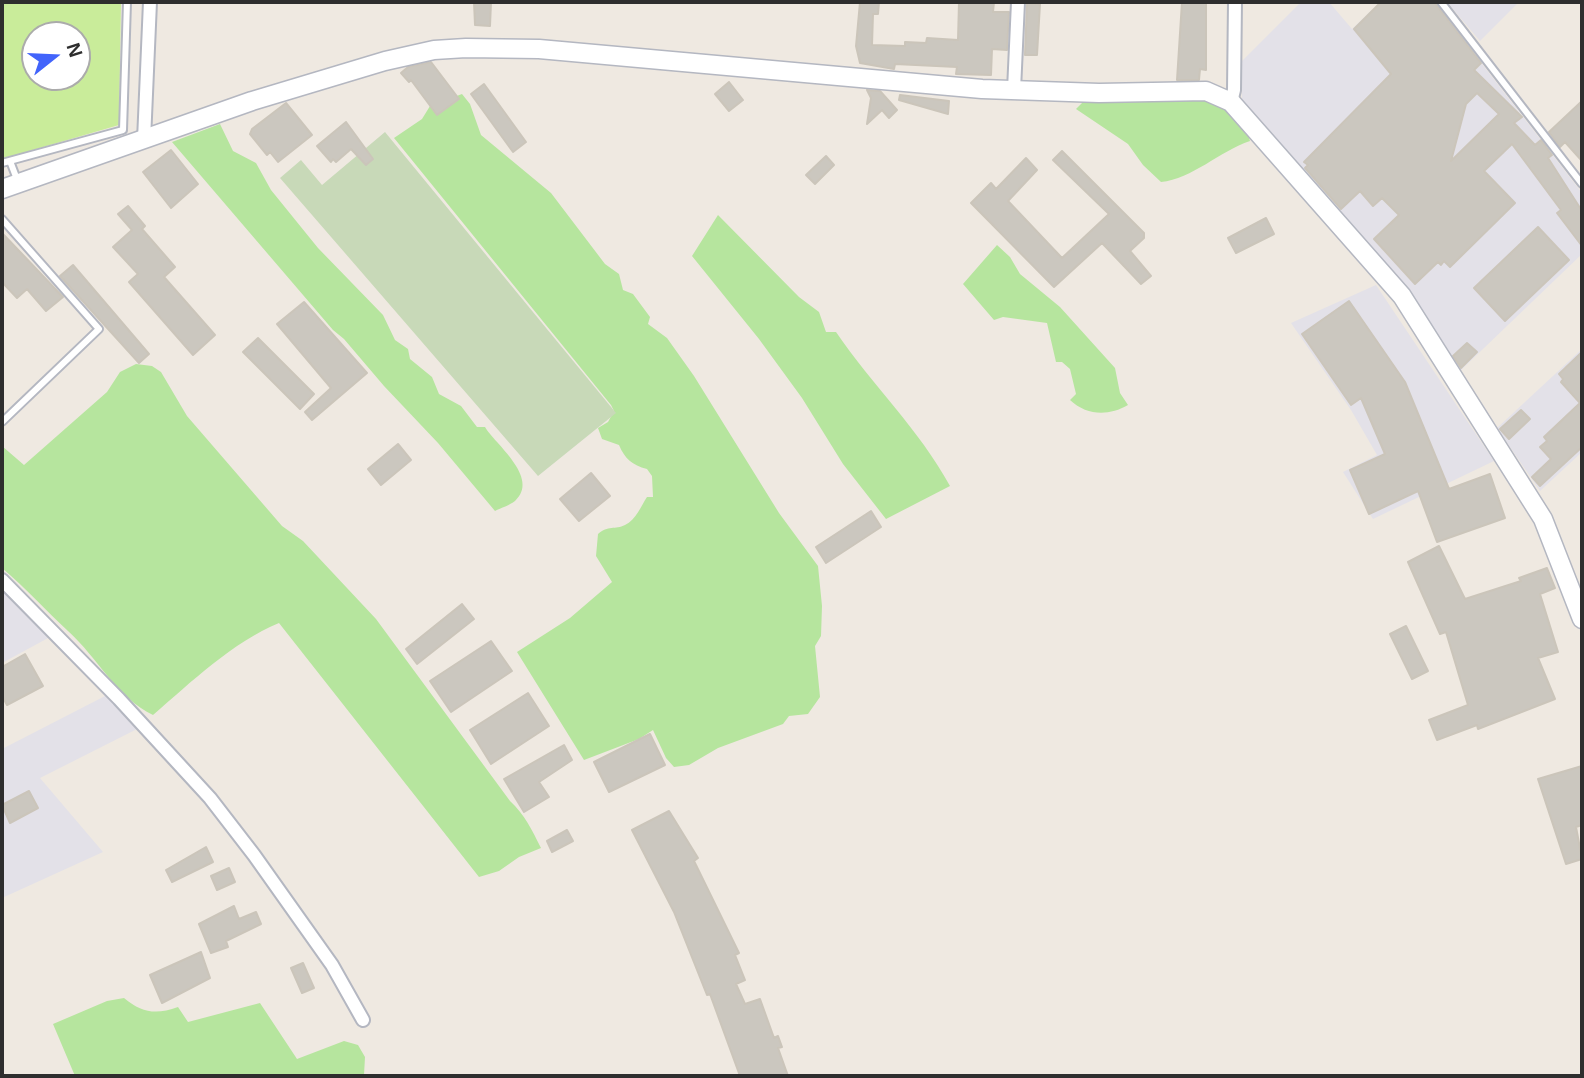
<!DOCTYPE html>
<html>
<head>
<meta charset="utf-8">
<style>
  body { margin:0 }
  #map { position:relative; width:1584px; height:1078px; overflow:hidden; background:#efe9e1; font-family:Helvetica,sans-serif }
  canvas { display:block }
  .frame { position:absolute; inset:0; border:4px solid #2e2e2e; pointer-events:none }
  .north { position:absolute; left:21px; top:21px; width:70px; height:70px; box-sizing:border-box; background:#fff; border:2px solid #ababab; border-radius:50%; rotate:72deg; font-size:19px; font-weight:700; line-height:28px; text-align:center; color:#2e2e2e }
  .north::after { content:''; display:block; margin:auto; width:24px; height:32px; background:#4264fb; clip-path:polygon(50% 0,100% 100%,50% 72%,0 100%) }
</style>
</head>
<body>
<div id="map">
<canvas width="1584" height="1078"></canvas>
<div class="frame"></div>
<div class="north">N</div>
</div>
<script>
const g = document.querySelector('canvas').getContext('2d');
g.lineJoin = 'round';
function fillPath(path, color) { g.fillStyle = color; g.fill(path, 'evenodd'); }
function trace(path, color, width, dash) { g.strokeStyle = color; g.lineWidth = width; g.lineCap = dash ? 'butt' : 'round'; g.setLineDash(dash || []); g.stroke(path); }
fillPath(new Path2D(`
  M1301 2H1329L1352 29 1380 2H1434L1582 193V254L1459 372 1373 248 1294 165 1242 100 1240 63Z
  M1447 2H1519L1480 41Z
  M1376 285 1494 461 1373 519 1343 472 1377 455 1351 410 1291 323Z
  M1582 349V452L1540 491 1497 428Z
  M2 589 50 637 2 663Z
  M107 695 141 727 40 778 103 852 2 898V749Z`), '#e3e1e8');
fillPath(new Path2D(`
  M462 94 470 104 481 135 551 193 605 264 619 274 623 290 633 294 650 317 648 324 667 338 694 376 779 513 818 566 822 606 821 636 815 646 820 697 808 714 789 716 783 724 718 748 689 765 674 767 666 758 653 730 639 739 584 760 517 652 570 618 612 582 596 556 598 534C608 525 615 530 625 525 636 520 641 506 647 497H653L652 476 647 469C632 465 625 459 619 445L602 439 598 428 608 422 614 411 611 405 394 138 422 119 430 106Z
  M1209 97C1226 106 1246 122 1250 141 1220 151 1192 179 1161 182L1143 165 1128 144 1076 109 1084 101Z
  M220 124 233 151 256 163 271 190 318 248 383 315 395 340 408 349 410 359 432 377 439 394 461 406 477 427H485C494 443 541 478 515 501 510 505 501 508 495 511L438 443 384 386 344 339 333 330 172 142Z
  M718 215 799 297 819 312 826 332H836C872 385 919 429 950 486L886 519 843 464 802 398 759 339 692 256Z
  M997 245 1010 257 1020 274 1060 307 1115 368 1120 393 1128 405C1109 416 1087 416 1070 400L1076 394 1070 369 1062 362H1056L1047 323 1003 317 994 320 963 284Z
  M136 364 152 366 161 372 187 416 282 526 303 541 376 619 510 801C525 815 532 830 541 848L519 857 499 871 479 877 279 623C233 642 191 682 153 715 117 698 98 658 68 631 46 611 26 588 2 568V446L24 465 107 392 120 372Z
  M124 998C142 1013 156 1015 178 1007L188 1022 260 1003 297 1059 344 1041 358 1045 365 1057 364 1075 75 1076 53 1024 107 1001Z`), '#b6e59e');
fillPath(new Path2D(`
  M385 132 616 413 538 476 280 178 301 160 322 185Z`), '#c8d9b8');
fillPath(new Path2D(`
  M2 2H121L119 125 2 159ZM35 35H77V77H35Z`), '#c9ec9a');
const building = new Path2D(`
  M474 2H491L490 26 475 25Z
  M860 2H879L878 14H873L872 45 905 46V42L926 43 927 38 958 40 959 2H994L993 12H1009L1007 50 992 49 991 75 956 74 957 67 895 64 894 69 860 63 856 46Z
  M1182 2H1206V70L1200 69 1199 80H1177Z
  M1381 2H1434L1481 63 1474 70 1522 117 1514 123 1535 145 1541 140 1552 155 1548 158 1582 211V246L1557 213 1561 210 1512 144 1484 171 1515 203 1450 267 1444 261 1441 265 1438 262 1415 284 1374 239 1399 215 1382 198 1373 206 1360 191 1341 209 1305 168 1308 165 1304 162 1391 74 1354 29ZM1477 93 1499 114 1451 161 1466 104Z
  M1027 3 1040 4 1037 55H1025Z
  M431 62 459 99 437 115 411 80 409 82 401 73 408 67Z
  M729 82 743 100 729 111 715 94Z
  M484 84 526 142 513 152 471 94Z
  M867 90 880 91 897 110 889 118 882 110 867 124 871 98Z
  M900 95 949 101 948 114 899 100Z
  M1582 101V161L1565 142 1560 147 1549 132Z
  M286 103 312 135 278 162 270 152 267 155 250 134 252 129Z
  M346 122 373 159 366 165 351 149 336 162 333 159 331 162 317 146Z
  M171 150 198 184 171 208 143 172Z
  M1062 151 1144 233V238L1130 251 1151 276 1141 284 1102 243 1054 287 971 203 991 183 996 189 1026 158 1037 170 1008 201 1062 258 1109 214 1053 160Z
  M826 156 834 165 815 184 806 175Z
  M128 206 145 226 142 229 175 267 164 277 215 335 193 355 129 282 138 274 113 247 132 230 118 214Z
  M1266 218 1274 234 1236 253 1228 238Z
  M1538 227 1569 260 1505 321 1474 288Z
  M2 233 63 297 46 311 27 289 17 298 2 282Z
  M73 265 149 354 139 363 60 276Z
  M1349 301 1405 382 1449 489 1490 474 1505 518 1437 542 1418 491 1369 514 1350 470 1385 454 1361 398 1351 405 1302 334Z
  M304 302 367 373 312 420 305 412 331 388 277 324Z
  M258 338 314 394 300 409 243 352Z
  M1467 343 1477 352 1461 368 1453 356Z
  M1582 352V447L1540 486 1532 477 1551 459 1540 447 1547 441 1544 437 1580 403 1561 382 1563 379 1559 374Z
  M1521 410 1530 419 1509 439 1500 429Z
  M398 444 411 460 381 485 368 469Z
  M591 473 610 496 579 521 560 499Z
  M871 511 881 527 826 563 816 547Z
  M1439 546 1465 599 1521 581 1519 578 1547 568 1555 588 1540 594 1558 652 1538 658 1555 699 1478 729 1477 725 1437 740 1429 720 1468 705 1446 632 1440 634 1408 562Z
  M462 604 474 619 417 664 406 649Z
  M1406 626 1428 671 1412 679 1390 634Z
  M491 641 512 671 451 712 430 681Z
  M25 654 43 686 7 705 2 696V667Z
  M528 693 549 726 491 764 470 730Z
  M650 734 665 765 609 792 594 762Z
  M564 745 572 760 539 782 549 797 524 812 504 779Z
  M1582 766V825L1576 827 1582 859 1566 864 1538 779Z
  M29 791 38 808 10 823 2 805Z
  M669 811 698 858 694 861 739 953 735 955 745 980 736 984 745 1004 760 999 774 1038 778 1036 782 1047 778 1048 788 1076H740L710 994 707 995 674 912 632 830Z
  M567 830 573 841 552 852 547 841Z
  M206 847 213 862 172 882 166 870Z
  M229 868 235 882 217 890 211 876Z
  M234 906 239 919 256 912 261 924 226 941 228 947 211 953 199 924Z
  M201 952 210 978 162 1003 150 975Z
  M303 963 314 988 302 993 291 968Z`);
fillPath(building, '#cbc7bf');
trace(building, '#cbc5ba', 2);
const lane = new Path2D(`
  M1441 2 1582 184
  M10 161 18 182
  M2 163 123 130 127 2
  M2 219 99 329 2 422`);
const street = new Path2D(`
  M1014 90 1018 2
  M1231 102 1234 90 1235 2
  M144 140 150 2
  M2 580 119 699 210 798 254 855 332 965 363 1020`);
const secondary = new Path2D(`
  M2 189 252 101 385 61 434 50 466 48 539 49 982 89 1099 93 1206 91 1231 102 1402 296 1543 519 1582 619`);
trace(lane, '#b4b7c1', 10);
trace(street, '#b4b7c1', 16);
trace(secondary, '#b4b7c1', 21);
trace(lane, '#fff', 6);
trace(street, '#fff', 12);
trace(secondary, '#fff', 18);
</script>
</body>
</html>
